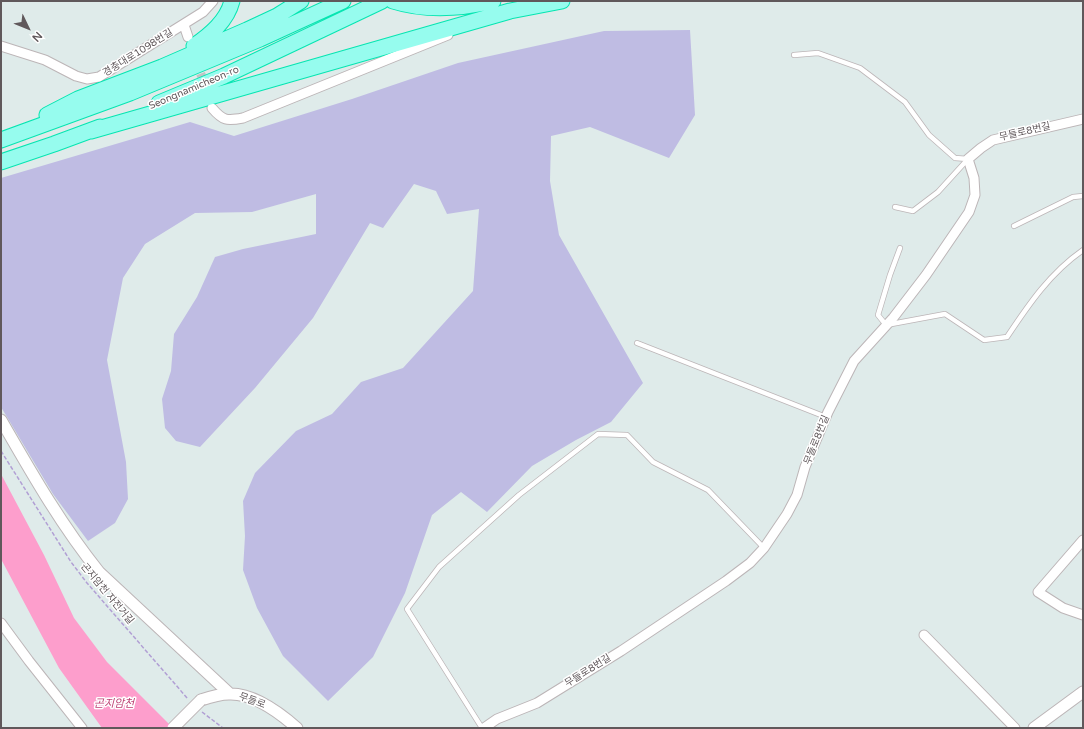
<!DOCTYPE html>
<html>
<head>
<meta charset="utf-8">
<style>
  body { margin:0 }
  #map { position:relative; width:1084px; height:729px; overflow:hidden; background:#dfebea; font-family:"Varela Round",sans-serif }
  canvas { display:block }
  .frame { position:absolute; inset:0; border:2px solid #60585b; pointer-events:none }
  .north { position:absolute; left:8px; top:8px; width:40px; height:40px; -webkit-text-stroke:3px #fff; paint-order:stroke; rotate:133deg; font-size:11px; font-weight:700; line-height:16px; text-align:center; color:#60585b }
  .north::after { content:''; display:block; margin:auto; width:14px; height:18px; background:#60585b; clip-path:polygon(50% 0,100% 100%,50% 72%,0 100%) }
</style>
</head>
<body>
<div id="map">
<canvas width="1084" height="729"></canvas>
<div class="frame"></div>
<div class="north">N</div>
</div>
<script>
const g = document.querySelector('canvas').getContext('2d');
g.lineJoin = 'round';
function fillPath(path, color) { g.fillStyle = color; g.fill(path, 'evenodd'); }
function trace(path, color, width, dash) { g.strokeStyle = color; g.lineWidth = width; g.lineCap = dash ? 'butt' : 'round'; g.setLineDash(dash || []); g.stroke(path); }
function write(font, color, halo, rows, align = 'center') {
  g.font = font + ' "Varela Round","Noto Sans KR",sans-serif'; g.lineWidth = 3; g.setLineDash([]); g.textBaseline = 'middle'; g.strokeStyle = halo; g.fillStyle = color; for (const [text, x, y, turn = 0] of rows) {
    g.save(); g.translate(x, y); g.rotate((+turn || 0) * Math.PI / 180); g.textAlign = isNaN(turn) ? turn : align; if (halo) g.strokeText(text, 0, 0); g.fillText(text, 0, 0); g.restore();
  }
}
fillPath(new Path2D(`
  M690 30 695 115 669 158 590 127 551 136 550 181 559 235 643 383 611 422 576 440 532 466 487 512 461 492 432 515 405 593 373 657 328 701 283 656 257 608 243 570 245 536 243 501 255 473 296 431 332 414 361 382 403 368 473 291 479 209 447 214 436 191 414 184 383 228 370 223 313 318 255 388 200 447 176 441 165 428 162 399 171 371 174 334 197 297 215 257 243 249 316 234V194L252 212 195 213 145 244 123 278 107 360 126 462 128 499 115 523 88 541 53 494 1 407V178L190 122 234 136 352 99 458 63 604 31Z`), '#bfbce3');
fillPath(new Path2D(`
  M1 474 44 555 74 618 107 662 173 728H102L59 668 1 559Z`), '#fd9ecc');
trace(new Path2D(`
  M196 61 206 88`), '#bfc6c6', 9, [9, 4.5]);
const service = new Path2D(`
  M794 55 818 53 860 68 905 102 929 135 955 158 968 159
  M895 207 913 211 938 192 968 159
  M1014 226 1073 197 1083 196
  M900 248 890 275 878 315 886 325 945 314 984 340 1007 337C1029 304 1050 273 1083 250
  M637 343 826 417
  M482 728 407 609 439 567 519 495 598 434 627 435 653 462 708 490 764 548`);
const minor = new Path2D(`
  M184 25 188 37
  M1 46 45 60 76 76 87 79 99 77 203 12 213 1
  M212 108C223 121 227 121 243 118L448 35
  M1083 540 1038 592 1063 608 1083 615
  M1 623 29 661 82 728
  M924 635 1015 728
  M484 728 497 719 537 703 621 651 726 581 750 563 764 548 787 514 797 495 805 467 815 443 828 412 854 361 893 318 926 275 969 212 975 195 974 178 968 159 981 148 993 140 1083 119`);
const tertiary = new Path2D(`
  M1 420C31 472 61 525 99 572L230 694
  M201 700C210 697 219 694 229 694 253 693 280 713 297 728
  M1034 728 1083 692`);
const trunk = new Path2D(`
  M393 1C425 11 460 9 493 1
  M194 46C210 35 227 21 232 1
  M159 103 224 76 382 1
  M47 115 78 99 162 67 247 30 277 16 301 1
  M91 131 510 11 562 1
  M1 140 130 93 260 39 343 1
  M1 162 54 144 100 127`);
trace(service, '#bcb5b7', 6);
trace(minor, '#bcb5b7', 11);
trace(tertiary, '#bcb5b7', 13);
trace(trunk, '#06e5b1', 17);
trace(new Path2D(`
  M1 451 71 562 87 583 188 699
  M202 712 223 728
  M1082 728 1083 727`), '#b19fd4', 1.5, [4, 2]);
trace(service, '#fff', 4.5);
trace(minor, '#fff', 9);
trace(tertiary, '#fff', 11);
trace(trunk, '#96fcee', 15);
const tertiaryBridge = new Path2D(`
  M173 728 201 700`);
trace(tertiaryBridge, '#bcb5b7', 13, []);
trace(tertiaryBridge, '#fff', 11);
write('10px', '#60585b', '#fff', [
  ["경충대로1098번길",138,53,-32],
  ["Seongnamicheon-ro",194,88,-23],
  ["무들로8번길",1025,132,-13],
  ["무들로8번길",817,440,-68],
  ["곤지암천 자전거길",107,594,50],
  ["무들로8번길",588,671,-32],
  ["무들로",252,701,20]
]);
write('italic 11px', '#be4275', '#fff', [
  ["곤지암천",114,704]
]);
</script>
</body>
</html>
